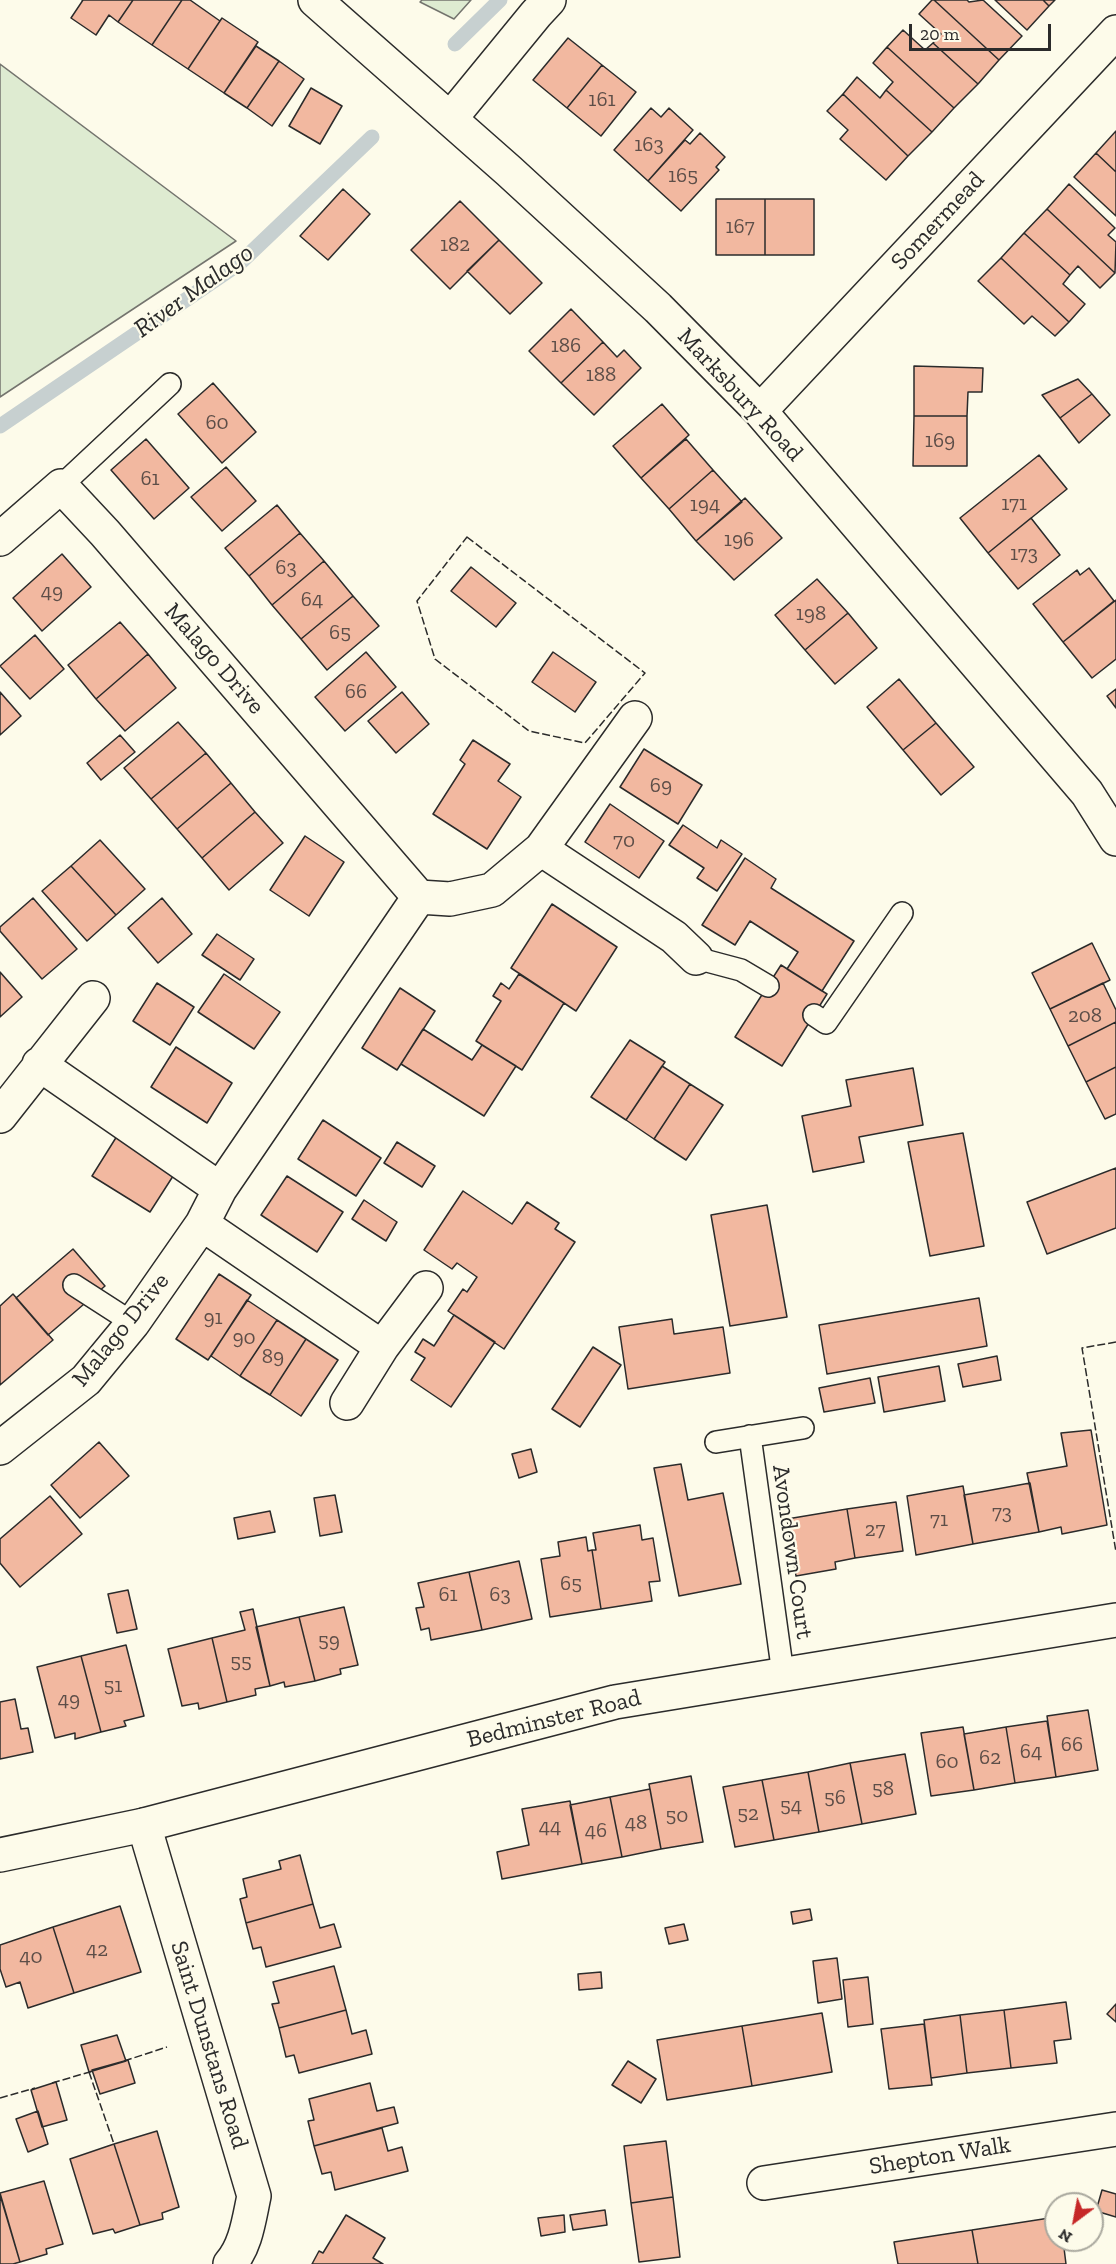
<!DOCTYPE html>
<html>
<head>
<meta charset="utf-8">
<style>
  body { margin:0 }
  #map { position:relative; width:1116px; height:2264px; overflow:hidden; background:#fdfbea; font-family:"Zilla Slab",serif }
  canvas { display:block }
  .north { position:absolute; left:1044px; top:2192px; width:60px; height:60px; box-sizing:border-box; background:#fdfbea; border:2px solid #a9a89e; border-radius:50%; rotate:212deg; font-size:16px; font-weight:700; line-height:24px; text-align:center; color:#2b2b2b }
  .north::after { content:''; display:block; margin:auto; width:21px; height:27px; background:#c62828; clip-path:polygon(50% 0,100% 100%,50% 72%,0 100%) }
  .scale { position:absolute; left:909px; top:24px; width:142px; height:27px; box-sizing:border-box; border:3px solid #2b2b2b; border-top:0; padding-left:8px; font-size:18px; line-height:21px; white-space:nowrap; color:#2b2b2b; -webkit-text-stroke:4px #fdfbea; paint-order:stroke }
</style>
</head>
<body>
<div id="map">
<canvas width="1116" height="2264"></canvas>
<div class="north">N</div>
<div class="scale">20 m</div>
</div>
<script>
const g = document.querySelector('canvas').getContext('2d');
g.lineJoin = 'round';
function fillPath(path, color) { g.fillStyle = color; g.fill(path, 'evenodd'); }
function trace(path, color, width, dash) { g.strokeStyle = color; g.lineWidth = width; g.lineCap = dash ? 'butt' : 'round'; g.setLineDash(dash || []); g.stroke(path); }
function write(font, color, halo, rows, align = 'center') {
  g.font = font + ' "Zilla Slab",serif'; g.lineWidth = 4.5; g.setLineDash([]); g.textBaseline = 'middle'; g.strokeStyle = halo; g.fillStyle = color; for (const [text, x, y, turn = 0] of rows) {
    g.save(); g.translate(x, y); g.rotate((+turn || 0) * Math.PI / 180); g.textAlign = isNaN(turn) ? turn : align; if (halo) g.strokeText(text, 0, 0); g.fillText(text, 0, 0); g.restore();
  }
}
const green = new Path2D(`
  M422 0H471L454 19 420 2Z
  M0 64 236 241 0 397Z`);
fillPath(green, '#deebd1');
trace(green, '#74746e', 1.5);
trace(new Path2D(`
  M455 44 500 0
  M0 426 240 263 372 137`), '#c7d0d0', 15);
const building = new Path2D(`
  M83 0H82H133L118 22 109 15 96 35 71 18Z
  M133 0H182L152 45 118 22Z
  M182 0H190L220 21 188 69 152 45Z
  M932 0H934L999 60 978 84 933 43 941 34 919 14Z
  M934 0H967L969 2 983 0 1022 36 999 60Z
  M995 0H1043L1049 6 1027 30Z
  M1043 0H1055L1049 6Z
  M222 18 258 42 224 93 188 69Z
  M903 30 925 50 933 43 978 84 954 108 887 47Z
  M568 38 602 65 567 108 533 80Z
  M256 46 279 61 247 108 224 93Z
  M887 47 954 108 932 132 886 90 893 82 873 63Z
  M279 61 304 79 272 126 247 108Z
  M602 65 636 92 601 136 567 108Z
  M857 77 880 98 886 90 932 132 908 156 843 94Z
  M311 88 342 106 320 144 289 126Z
  M843 94 908 156 886 180 840 139 848 130 827 111Z
  M651 108 661 117 669 108 693 130 648 181 614 150Z
  M1116 131V172L1096 153Z
  M700 133 725 157 716 167 719 170 681 211 648 181 685 140 690 144Z
  M1096 153 1116 172V216L1074 177Z
  M1069 184 1115 228 1108 235 1116 242 1115 273 1047 209Z
  M343 189 370 214 328 260 300 236Z
  M716 199H765V255H716Z
  M765 199H814V255H765Z
  M460 201 499 240 450 289 411 250Z
  M1047 209 1115 273 1100 288 1078 266 1070 275 1024 233Z
  M1024 233 1070 275 1063 284 1085 304 1069 322 1001 258Z
  M499 240 542 283 510 314 467 271Z
  M1001 258 1069 322 1055 336 1032 316 1024 324 978 281Z
  M571 309 603 342 561 383 529 351Z
  M603 342 617 357 624 350 641 368 594 415 561 383Z
  M914 366 983 368 982 392H968L967 416H914Z
  M1078 379 1092 394 1060 418 1042 395Z
  M213 383 256 432 222 463 178 414Z
  M1092 394 1110 415 1079 443 1060 418Z
  M662 404 689 435 641 478 613 446Z
  M914 416H967V466H913Z
  M146 439 189 488 154 519 111 470Z
  M686 439 713 470 669 509 641 478Z
  M1039 455 1067 489 988 553 960 518Z
  M226 467 256 501 222 531 191 497Z
  M713 470 742 502 696 541 669 509Z
  M745 498 782 538 734 580 696 541Z
  M277 505 300 533 249 576 225 548Z
  M1031 518 1060 555 1018 589 988 553Z
  M300 533 324 561 272 605 249 576Z
  M62 554 91 587 42 631 13 598Z
  M324 561 353 596 301 639 272 605Z
  M471 567 516 603 496 627 451 591Z
  M1089 568 1114 601 1063 642 1033 604 1077 570 1080 575Z
  M817 579 848 613 805 650 775 615Z
  M353 596 379 626 327 670 301 639Z
  M1116 600V659L1092 678 1063 642Z
  M848 613 877 648 835 684 805 650Z
  M120 622 148 654 96 699 68 665Z
  M35 635 64 669 30 699 0 666Z
  M366 652 396 687 345 731 315 697Z
  M553 652 596 682 575 712 532 682Z
  M148 654 176 688 125 731 96 699Z
  M899 679 936 723 903 750 867 707Z
  M1116 689V708L1107 696Z
  M0 692 21 716 0 735Z
  M402 692 429 724 396 753 368 721Z
  M178 722 206 753 151 799 124 768Z
  M936 723 974 767 941 795 903 750Z
  M120 735 135 752 101 780 87 763Z
  M473 740 510 764 498 781 521 797 487 849 433 814 465 764 460 760Z
  M644 749 702 785 678 824 620 787Z
  M206 753 231 783 177 829 151 799Z
  M231 783 255 812 202 858 177 829Z
  M610 804 664 841 639 878 585 842Z
  M255 812 283 843 229 890 202 858Z
  M683 825 717 848 721 840 742 854 717 891 697 878 704 868 669 845Z
  M305 836 344 862 309 916 270 890Z
  M100 840 145 889 116 915 71 866Z
  M745 858 776 879 771 888 854 941 822 991 787 969 798 952 750 921 735 945 702 925Z
  M71 866 116 915 87 941 42 891Z
  M33 898 77 949 42 979 0 931V927Z
  M162 898 192 934 158 963 128 928Z
  M552 904 617 947 576 1011 511 968Z
  M217 934 254 959 240 980 202 955Z
  M1092 943 1110 980 1050 1009 1032 973Z
  M781 965 827 994 782 1066 735 1037Z
  M0 972 22 997 0 1017Z
  M224 974 280 1012 254 1049 198 1012Z
  M519 974 564 1003 522 1070 476 1041 501 1001 493 996 501 983 509 989Z
  M157 983 194 1007 170 1045 133 1021Z
  M1103 983 1116 1010V1022L1068 1046 1050 1009Z
  M400 988 435 1011 397 1070 362 1048Z
  M1116 1022V1067L1086 1082 1068 1046Z
  M423 1029 472 1060 482 1045 516 1066 484 1116 401 1064Z
  M630 1040 665 1062 626 1120 591 1097Z
  M176 1047 232 1083 207 1123 151 1087Z
  M662 1066 690 1084 654 1139 626 1120Z
  M1116 1067V1114L1105 1119 1086 1082Z
  M913 1068 923 1125 859 1137 864 1162 813 1172 802 1116 851 1106 846 1080Z
  M690 1084 723 1105 686 1160 654 1139Z
  M323 1120 381 1158 356 1196 298 1159Z
  M963 1133 984 1246 930 1256 908 1142Z
  M117 1136 175 1173 150 1212 92 1176Z
  M397 1142 435 1166 422 1187 384 1163Z
  M1116 1168V1228L1047 1254 1027 1202Z
  M287 1176 343 1212 317 1252 261 1215Z
  M463 1191 512 1224 527 1202 559 1223 555 1229 575 1242 504 1349 448 1311 463 1289 467 1292 477 1277 457 1263 452 1269 424 1250Z
  M364 1200 397 1222 386 1241 352 1219Z
  M767 1205 787 1317 730 1326 711 1215Z
  M73 1249 105 1286 48 1335 16 1298Z
  M219 1274 251 1295 208 1360 176 1339Z
  M13 1294 53 1340 0 1385V1306Z
  M979 1298 987 1346 827 1374 819 1325Z
  M247 1300 277 1320 240 1376 211 1356Z
  M454 1315 495 1342 451 1407 411 1380 425 1358 415 1352 423 1339 434 1346Z
  M672 1319 674 1334 723 1327 730 1373 628 1389 619 1327Z
  M277 1320 306 1339 270 1395 240 1376Z
  M306 1339 338 1360 301 1416 270 1395Z
  M593 1347 621 1365 580 1427 552 1409Z
  M997 1356 1001 1380 963 1387 958 1364Z
  M939 1366 945 1401 884 1412 878 1377Z
  M870 1378 875 1403 824 1412 819 1388Z
  M1091 1430 1107 1525 1062 1534 1061 1527 1039 1532 1027 1473 1067 1466 1061 1433Z
  M99 1442 129 1476 80 1518 51 1485Z
  M531 1449 537 1472 519 1478 512 1454Z
  M681 1464 688 1500 723 1493 741 1584 679 1596 654 1468Z
  M1030 1483 1039 1532 973 1544 964 1495Z
  M963 1486 973 1544 916 1555 907 1496Z
  M335 1495 342 1532 320 1536 314 1498Z
  M50 1496 82 1534 20 1587 0 1563V1539Z
  M896 1502 903 1551 855 1558 847 1509Z
  M847 1509 855 1558 835 1562 836 1569 796 1576 787 1519Z
  M270 1511 275 1532 238 1539 234 1518Z
  M640 1525 642 1540 653 1538 660 1581 649 1582 652 1601 601 1609 592 1550H596L593 1533Z
  M586 1537 588 1551 592 1550 601 1609 550 1617 541 1559 560 1556 558 1542Z
  M519 1561 532 1619 482 1630 469 1572Z
  M469 1572 482 1630 431 1640 429 1628 421 1630 416 1608 424 1607 418 1583Z
  M128 1590 137 1629 117 1633 108 1594Z
  M344 1607 358 1665 340 1669 341 1674 315 1681 299 1617Z
  M253 1609 270 1686 255 1689 256 1695 227 1702 212 1638 245 1630 240 1612Z
  M299 1617 315 1681 285 1687 284 1682 270 1686 256 1627Z
  M212 1638 227 1702 199 1709 198 1703 182 1706 168 1649Z
  M126 1645 144 1716 124 1721 126 1726 101 1732 81 1656Z
  M81 1656 101 1732 75 1739V1733L55 1738 37 1667Z
  M15 1699 21 1729 28 1728 33 1752 0 1759V1702Z
  M1088 1710 1098 1770 1056 1777 1047 1716Z
  M1047 1721 1056 1777 1015 1783 1006 1727Z
  M963 1727 974 1790 931 1796 921 1733Z
  M1006 1727 1015 1783 974 1790 964 1734Z
  M905 1754 916 1814 862 1824 850 1763Z
  M850 1763 862 1824 819 1832 808 1772Z
  M808 1772 819 1832 774 1840 762 1780Z
  M691 1776 703 1842 661 1849 649 1784Z
  M762 1780 774 1840 735 1847 723 1787Z
  M650 1789 661 1849 622 1857 610 1797Z
  M610 1797 622 1857 582 1864 570 1805Z
  M570 1801 582 1864 502 1879 497 1852 529 1845 522 1809Z
  M300 1855 313 1904 246 1923 240 1899 247 1897 243 1879 281 1869 279 1861Z
  M313 1904 320 1928 334 1924 341 1947 266 1967 261 1947 253 1949 246 1923Z
  M120 1906 141 1972 74 1993 53 1927Z
  M810 1909 812 1920 793 1924 791 1912Z
  M684 1924 688 1940 669 1944 665 1928Z
  M53 1927 74 1993 28 2008 20 1982 6 1987 0 1969V1945Z
  M837 1958 842 1999 818 2003 813 1961Z
  M334 1966 346 2010 279 2028 272 2004 279 2003 273 1982Z
  M601 1972 602 1988 579 1990 578 1974Z
  M868 1977 873 2024 848 2027 843 1980Z
  M1066 2002 1071 2039 1054 2041 1057 2063 1011 2068 1004 2010Z
  M1116 2004V2022L1107 2014Z
  M346 2010 352 2034 366 2030 372 2054 299 2073 294 2055 286 2057 279 2028Z
  M1004 2010 1011 2068 967 2073 960 2015Z
  M822 2013 832 2072 752 2086 742 2026Z
  M960 2015 967 2073 931 2078 924 2020Z
  M924 2024 932 2085 889 2089 881 2029Z
  M742 2026 752 2086 667 2100 657 2040Z
  M117 2035 126 2061 89 2072 81 2045Z
  M128 2060 135 2083 100 2094 92 2070Z
  M628 2061 656 2079 641 2103 612 2085Z
  M56 2082 67 2120 42 2127 31 2090Z
  M370 2083 377 2111 394 2107 398 2123 314 2146 308 2121 314 2120 309 2099Z
  M38 2111 48 2144 28 2152 16 2119Z
  M382 2128 388 2151 402 2147 408 2171 335 2190 331 2172 322 2174 314 2146Z
  M157 2131 179 2207 162 2213 163 2219 140 2225 114 2144Z
  M666 2141 673 2197 631 2203 624 2146Z
  M114 2144 140 2225 115 2233 113 2229 93 2234 70 2159Z
  M44 2181 63 2244 46 2249 47 2254 20 2262 0 2193Z
  M1102 2190 1116 2194V2217L1096 2211Z
  M0 2195 20 2262 13 2264H0Z
  M673 2197 680 2257 639 2262 631 2203Z
  M605 2210 607 2225 573 2230 570 2215Z
  M346 2215 385 2238 373 2258 383 2264H312L319 2251 323 2253Z
  M564 2215 565 2232 541 2236 538 2218Z
  M1056 2217V2240H1063L1066 2264H978L972 2230Z
  M972 2230 978 2264H898L894 2242Z`);
fillPath(building, '#f2b8a0');
trace(building, '#2b2b2b', 1.5);
const lane = new Path2D(`
  M61 486 170 384
  M696 958 741 970 768 986
  M814 1015 826 1023 902 913
  M74 1285 133 1323
  M750 1436 783 1674
  M716 1442 803 1428`);
const street = new Path2D(`
  M315 0 509 171 658 308 760 411 1087 793 1116 839
  M450 119 536 14 549 0
  M760 411 1116 32
  M0 539 61 486 105 533 419 897 450 899 492 890 541 849 674 937 696 958
  M541 849 635 718
  M39 1064 220 1189
  M0 1116 93 998
  M202 1224 382 1347 347 1403
  M382 1347 426 1288
  M0 1448 86 1380 133 1323 202 1224 220 1189 419 897
  M144 1825 254 2196C249 2219 246 2246 230 2264
  M764 2183 1116 2129`);
const secondary = new Path2D(`
  M0 1855 144 1825 615 1702 1116 1620`);
trace(lane, '#2b2b2b', 24);
trace(street, '#2b2b2b', 36);
trace(secondary, '#2b2b2b', 36);
trace(lane, '#fdfbea', 21);
trace(street, '#fdfbea', 33);
trace(secondary, '#fdfbea', 33);
trace(new Path2D(`
  M467 537 645 673 585 743 529 731 435 659 417 601Z
  M1116 1342 1082 1348 1116 1552
  M124 2061 167 2047
  M89 2072 114 2144
  M52 2083 93 2071
  M0 2098 35 2088`), '#2b2b2b', 1.5, [8, 3]);
write('21px', '#5d4e48', null, [
  ["161",602,100],
  ["163",649,145],
  ["165",683,176],
  ["167",740,227],
  ["182",455,245],
  ["186",566,346],
  ["188",601,375],
  ["60",217,423],
  ["169",940,441],
  ["61",150,479],
  ["171",1014,504],
  ["194",705,505],
  ["196",739,540],
  ["173",1024,554],
  ["63",286,568],
  ["49",52,592],
  ["64",312,600],
  ["198",811,614],
  ["65",340,633],
  ["66",356,692],
  ["69",661,786],
  ["70",624,841],
  ["208",1085,1016],
  ["91",213,1318],
  ["90",244,1338],
  ["89",273,1357],
  ["73",1002,1513],
  ["71",939,1520],
  ["27",875,1530],
  ["65",571,1584],
  ["61",448,1595],
  ["63",500,1595],
  ["59",329,1641],
  ["55",241,1662],
  ["51",113,1686],
  ["49",69,1700],
  ["66",1072,1745],
  ["64",1031,1752],
  ["62",990,1758],
  ["60",947,1762],
  ["58",883,1789],
  ["56",835,1798],
  ["54",791,1806],
  ["52",748,1814],
  ["50",677,1816],
  ["48",636,1823],
  ["44",550,1827],
  ["46",596,1831],
  ["42",97,1950],
  ["40",31,1957]
]);
write('24px', '#2b2b2b', '#fdfbea', [
  ["Somermead",938,221,-47],
  ["Marksbury Road",740,395,47],
  ["Malago Drive",214,659,49],
  ["Malago Drive",121,1330,-51],
  ["Avondown Court",792,1552,82],
  ["Bedminster Road",554,1719,-14],
  ["Saint Dunstans Road",209,2045,73],
  ["Shepton Walk",940,2156,-9]
]);
write('italic 26px', '#2b2b2b', '#fdfbea', [
  ["River Malago",194,291,-36]
]);
</script>
</body>
</html>
